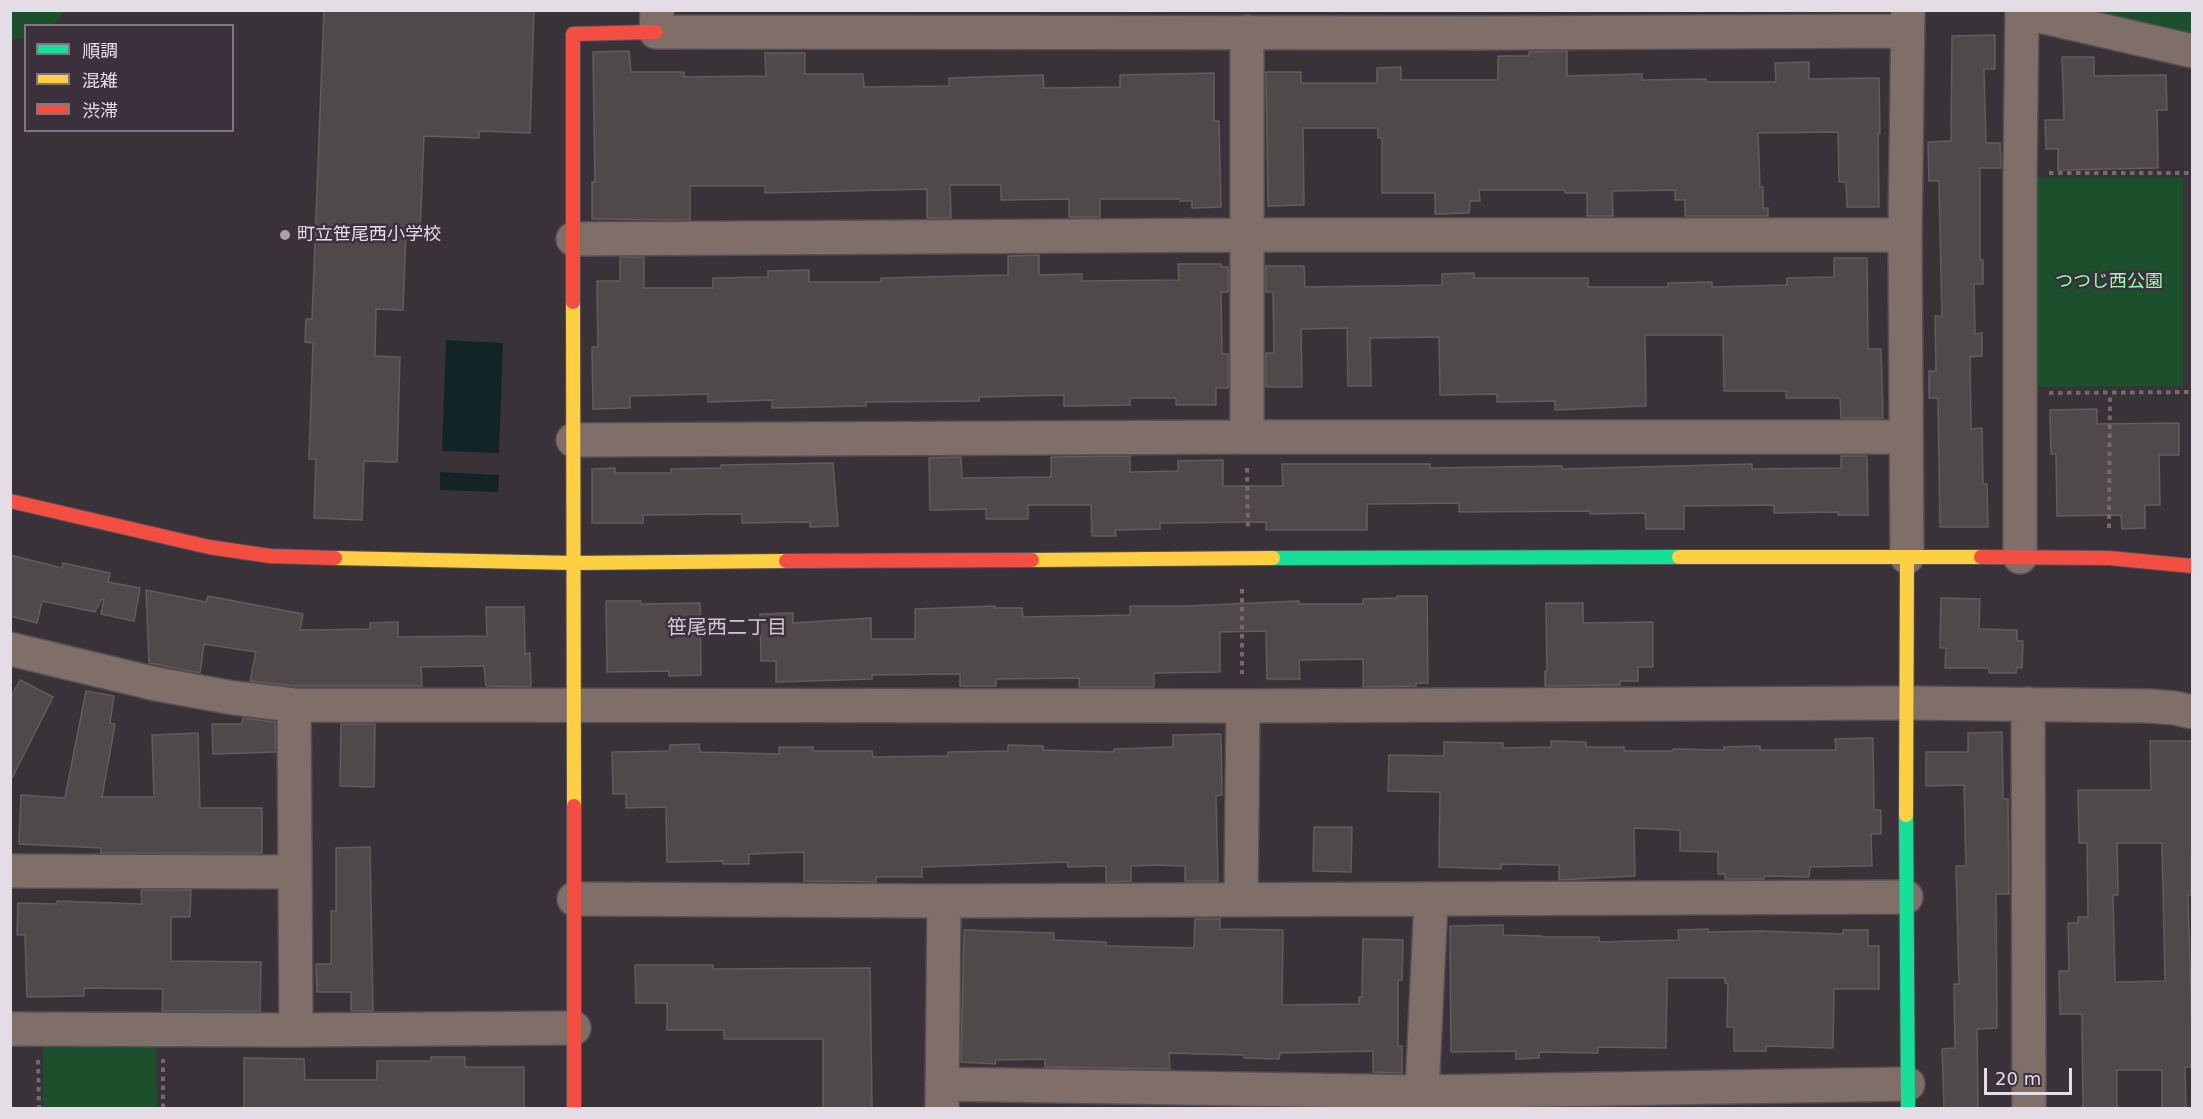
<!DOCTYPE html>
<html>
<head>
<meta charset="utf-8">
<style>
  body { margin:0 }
  #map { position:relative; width:2203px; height:1119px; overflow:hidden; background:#393339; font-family:"DejaVu Sans","Noto Sans JP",sans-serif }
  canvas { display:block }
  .frame { position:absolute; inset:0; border:12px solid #e5dde5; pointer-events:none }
  .legend { position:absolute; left:24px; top:24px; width:210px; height:108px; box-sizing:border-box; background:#3b303c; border:2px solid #7f7580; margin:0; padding:8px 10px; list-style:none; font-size:18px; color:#e5dde5 }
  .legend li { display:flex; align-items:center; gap:12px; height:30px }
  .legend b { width:30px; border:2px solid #7f7580 }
  .scale { position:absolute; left:1984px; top:1068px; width:88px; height:27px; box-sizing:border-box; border:3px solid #e5dde5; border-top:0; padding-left:8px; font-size:18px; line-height:21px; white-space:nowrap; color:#e5dde5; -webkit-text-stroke:4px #3b303c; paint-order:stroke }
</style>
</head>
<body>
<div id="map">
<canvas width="2203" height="1119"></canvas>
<div class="frame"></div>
<ul class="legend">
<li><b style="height:8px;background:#16e098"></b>順調</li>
<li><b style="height:8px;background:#ffcf43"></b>混雑</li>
<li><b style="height:8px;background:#f24e42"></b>渋滞</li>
</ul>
<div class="scale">20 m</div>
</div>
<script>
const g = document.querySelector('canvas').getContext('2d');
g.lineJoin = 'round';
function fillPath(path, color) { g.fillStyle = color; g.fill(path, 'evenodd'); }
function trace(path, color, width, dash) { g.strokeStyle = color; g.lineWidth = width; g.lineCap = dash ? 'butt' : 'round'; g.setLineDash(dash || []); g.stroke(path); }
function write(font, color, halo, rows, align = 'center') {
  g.font = font + ' "DejaVu Sans","Noto Sans JP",sans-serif'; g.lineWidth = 5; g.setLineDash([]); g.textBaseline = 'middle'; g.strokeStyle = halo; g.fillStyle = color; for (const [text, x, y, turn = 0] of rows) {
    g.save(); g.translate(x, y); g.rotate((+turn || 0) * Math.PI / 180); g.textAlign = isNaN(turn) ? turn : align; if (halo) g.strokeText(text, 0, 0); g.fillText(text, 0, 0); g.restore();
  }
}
fillPath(new Path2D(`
  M11 10H65V11L53 25 26 26 25 37 11 40Z
  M2096 11H2192V35L2188 32Z
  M2035 178H2183V386L2034 387Z
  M43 1043 156 1044 157 1108H43Z`), '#1c502c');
fillPath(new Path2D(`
  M446 340 503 343 499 453 442 451Z
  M440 472 499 475 498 492 440 490Z`), '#122425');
const building = new Path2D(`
  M324 10H534L530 133 479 131V138L424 136 420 231 406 230 403 310 376 309 375 356 400 357 397 462 364 461 362 520 314 518 316 459H309L313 343 305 342 306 319H312Z
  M1995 35V69H1984L1986 143H2000L2001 168H1980V260H1983V284H1974L1975 334 1982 333V356L1970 357 1971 429 1982 428 1983 484H1987L1988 527H1940L1938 398H1929V371H1936L1935 316H1942L1939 181H1929L1928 142 1951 141 1952 36Z
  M629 51 631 72H684V77L766 76 765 53H805V74H863L864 87 949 86V78L1043 75 1044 88 1120 87V75L1214 73V121H1219L1221 207 1192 208V201H1180V199H1100V217H1069V199L1001 200V185H950L951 218H927V189L765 193V186H690V220L592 219V182H595L593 52Z
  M1567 51V76L1642 74V80L1706 79V82H1776L1775 63 1809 62V79L1879 78 1880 134H1878L1879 207H1847L1846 182H1839L1838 132 1758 133 1760 187H1763V208H1768V216H1685V200H1675V190L1612 191 1613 216H1587V193H1565V190H1479L1480 201H1470L1469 213 1435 214V193H1382V138H1378V128H1303L1304 205 1268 206 1266 72H1301V83H1377V68L1401 67V80H1498V56H1529V52Z
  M2062 57H2094V76L2166 75 2167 110H2157L2158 168 2058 170V149H2046L2045 120H2064Z
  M1039 255V275L1082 274V281L1179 280 1178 264H1221V267H1228V292H1221L1222 354H1228V388H1216V405H1176V398H1130V405L1064 406V395L979 397V401L866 402V406L772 408V400L708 402V394L630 396V408L593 409 592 347H598L597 281H620V257H644V288H713V278L768 277V271L809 270V282H881V278L1008 275V256Z
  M1834 258H1867L1868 349H1881L1883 418H1841L1840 398H1786V391H1724L1723 335H1645L1646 406 1555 410V401L1497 402V394L1440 395 1439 337 1370 338 1371 386H1348L1347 328 1301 329 1302 387H1266V353H1274L1273 292H1266V266H1304L1305 287 1442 285V274L1474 273V278H1588V287H1668V283L1712 282V287L1787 285V278L1834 277Z
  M2097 409V424L2179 423V455H2159L2160 505H2145V528L2122 529 2121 515 2057 516 2056 454H2051L2050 410Z
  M1130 456V472L1178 471V461L1223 460V486H1283L1282 464H1430V468L1562 466V469L1752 464V469L1841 468V456H1867L1868 515H1838V512L1774 513V505L1684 506V529H1646L1645 513 1590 514V511L1459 512V503L1367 504V530H1266V522L1160 523V529L1115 530 1116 536H1092L1091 505H1028V519H986V509L930 510 929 458 961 457 962 478 1051 477V457Z
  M833 463 838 526 810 527V522L742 523V514L643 515V523H592V469L615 468V473H671V469L721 468V465Z
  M10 555 62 568 63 563 110 573 108 582 140 588 134 621 101 614 104 599 101 600 95 612 42 601 37 623 10 616Z
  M146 590 206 602 208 596 303 614 300 630 370 629V623L398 622V637L487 636 486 607H524L525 654 530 653 531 687 486 686 484 666 421 667 422 686H295L250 681 256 652 204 644 200 673 149 663Z
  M1397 596H1427L1428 683H1416V686L1363 687V659L1299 660 1300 679H1267L1266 631 1220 632V672L1154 673V687H1079V678L996 679V686H960V674L872 675V679L776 682V661H761L760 614 793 613V623L871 618V639H915V609L995 606V608H1022L1023 617 1130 615V606H1187L1299 601V604H1363V599L1397 598Z
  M1941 598 1980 599 1979 629 2017 630V641H2023L2022 668 2017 667 2016 673H1989V668H1945L1946 648H1940Z
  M606 601H641V604L700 603 701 675 669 676V671L607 672Z
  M1546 603H1583V623L1653 622V667H1638V681H1620V685L1545 686V671H1547Z
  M20 680 53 697 10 782V699Z
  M86 691 114 696 110 723 115 724 102 797H154L152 735 198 733 200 808H262V853H101V848L19 844 21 795 65 798Z
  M243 718 275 722 276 752 213 754 212 724H242Z
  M341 724H375L374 787 340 786Z
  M2002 732 2003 799H2008L2009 894H1996L1997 1028 1977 1029 1978 1108H1944L1942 1049 1955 1048 1954 984H1959L1956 866H1966L1964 785 1926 786V752H1968V733Z
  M1221 734 1222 795 1216 796 1218 881H1185V866L1154 865 1131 866V881L1106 882V866L1068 867 1067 862 922 867V877H876V882L804 881V852L749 854V864H723V861L667 862 666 807 626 808V794H613L612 752 670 751V745L699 744 700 752 779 754V747H813V751H872L873 757 948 756V752L1008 751V745L1043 746V750L1114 752V749L1173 747V735Z
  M1873 738 1874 810H1881V834H1871L1872 866 1810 867 1809 877 1764 876V879H1725V874H1718V852L1680 851V830L1634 828 1635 876 1559 880V865L1501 864V869L1439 867 1440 792 1388 791 1389 755 1444 756V742L1503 743V748L1551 747V741L1586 742V747H1624V751H1673V749L1724 750V747L1760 746V750H1836L1835 739Z
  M2150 741H2193V854H2191V895H2188L2193 1067H2185L2186 1108H2162V1070H2117V1108H2083L2082 1014H2060L2059 971H2069L2068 923H2078V917H2088L2087 843H2079L2078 790H2151ZM2117 843H2162L2165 981 2115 982 2113 895H2118Z
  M1314 827H1352L1351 872 1313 871Z
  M370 847 373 1011H351V992H317L316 964H331V911H336V848Z
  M141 890H191L190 917H171V961L261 962 260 1011H162L163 989 84 988V996L27 997 25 935H17L18 903 57 904V901L142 904Z
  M1195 919H1220V929L1283 930 1282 1005 1359 1004V997H1362L1363 939 1403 940 1402 980H1398V1046H1402V1073L1373 1072V1051L1280 1053 1279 1059 1244 1058V1055L1169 1053 1170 1069 1045 1067V1059L996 1060 995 1064 961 1062 964 930 1054 933V940L1106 942V946L1194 948Z
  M1503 925V935L1542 936V937H1599V942L1679 940 1678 930 1708 929V932L1761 931 1843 934V930H1868V946H1879V989H1834L1833 1048 1766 1046V1051H1734V1027H1727L1728 983H1725V978H1667L1666 1048 1598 1047V1053L1539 1052V1058L1516 1059V1051L1451 1052 1450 926Z
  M635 965H713V969L870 968 872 1108H823V1039H724V1030H667V1003H636Z
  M431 1057H465V1067H524V1108H244V1058L304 1059 305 1080H377V1061H431Z`);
fillPath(building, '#4f494a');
trace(building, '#625c5d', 1.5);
const street = new Path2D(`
  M657 10 656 32 1481 33 1907 31
  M573 239 1246 235H1905
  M1247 437V32
  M573 440 1247 437H1906
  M1907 557 1905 235 1908 10
  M2020 557V173L2022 12 2192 51
  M10 649 156 684 234 698 294 705
  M2028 704 2029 1108
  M10 871 294 872
  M574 899 944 901 1906 897
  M1241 899 1243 706
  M10 1029 296 1030 574 1028
  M296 1030 294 705 1243 706 1908 703 2149 706 2175 708 2192 712
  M942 1084 1422 1092 1908 1084
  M1422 1092 1431 900
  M942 1108 944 901`);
const fast = new Path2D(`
  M1273 558 1679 557
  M1906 815 1908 1108`);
const slow = new Path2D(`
  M573 302 574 806
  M1679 557H1981
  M335 558 573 563 786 561
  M1032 560 1273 558
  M1906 815 1907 557`);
const jam = new Path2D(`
  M573 302V34L656 32
  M10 501 209 547 270 556 335 558
  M1981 557 2109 558 2192 566
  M786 561 1032 560
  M574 806V1108`);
trace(street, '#544f54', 36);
trace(fast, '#544f54', 16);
trace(slow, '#544f54', 16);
trace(jam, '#544f54', 16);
trace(new Path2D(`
  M2049 173H2192
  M2049 393 2192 392
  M1247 468 1248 529
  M2109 528 2110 393
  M1242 589V674
  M38 1060 39 1108
  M163 1108V1059`), '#756a69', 4, [4.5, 4.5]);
trace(street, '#806e69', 33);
trace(fast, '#16e098', 14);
trace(slow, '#ffcf43', 14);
trace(jam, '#f24e42', 14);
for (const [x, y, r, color] of [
  [285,235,6,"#a9a2a9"]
]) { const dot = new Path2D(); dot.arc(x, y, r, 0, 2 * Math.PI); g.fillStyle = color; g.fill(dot); trace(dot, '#3b303c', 2); }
write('18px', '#e5dde5', '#3b303c', [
  ["町立笹尾西小学校",297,235]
], 'left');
write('18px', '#90ffa9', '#3b303c', [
  ["つつじ西公園",2109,282]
]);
write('20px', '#d5c6d5', '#3b303c', [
  ["笹尾西二丁目",727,629]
]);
</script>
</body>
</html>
